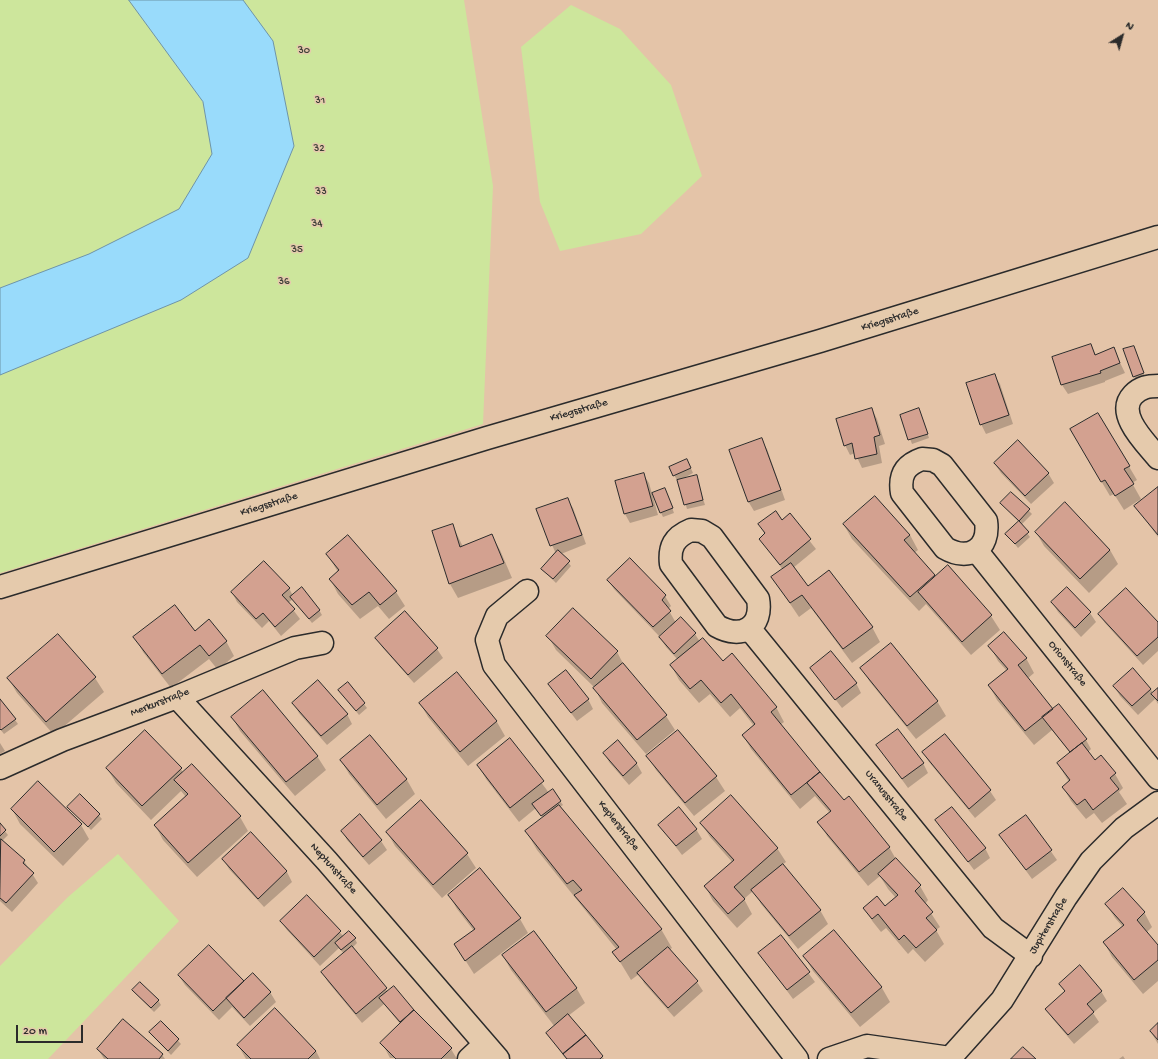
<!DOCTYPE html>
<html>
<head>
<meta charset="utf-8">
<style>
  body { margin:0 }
  #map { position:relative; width:1158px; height:1059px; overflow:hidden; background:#e4c4a8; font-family:"Gochi Hand",sans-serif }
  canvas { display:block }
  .north { position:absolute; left:1102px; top:16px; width:40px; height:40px; -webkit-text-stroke:3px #e5caac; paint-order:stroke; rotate:37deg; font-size:11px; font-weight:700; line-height:16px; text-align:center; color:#2b2b2b }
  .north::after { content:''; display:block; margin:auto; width:14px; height:18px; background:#2b2b2b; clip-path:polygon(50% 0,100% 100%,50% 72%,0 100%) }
  .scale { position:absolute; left:16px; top:1025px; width:67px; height:18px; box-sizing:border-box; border:2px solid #2b2b2b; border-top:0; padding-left:5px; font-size:12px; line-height:14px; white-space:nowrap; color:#2b2b2b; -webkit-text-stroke:3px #e5caac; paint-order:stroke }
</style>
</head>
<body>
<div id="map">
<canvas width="1158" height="1059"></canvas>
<div class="north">N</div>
<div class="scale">20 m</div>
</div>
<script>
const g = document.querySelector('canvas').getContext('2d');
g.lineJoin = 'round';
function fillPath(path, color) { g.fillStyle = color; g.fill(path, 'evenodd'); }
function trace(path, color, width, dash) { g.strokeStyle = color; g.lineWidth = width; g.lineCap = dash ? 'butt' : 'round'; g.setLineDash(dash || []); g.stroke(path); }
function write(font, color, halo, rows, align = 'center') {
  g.font = font + ' "Gochi Hand",sans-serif'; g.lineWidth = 3; g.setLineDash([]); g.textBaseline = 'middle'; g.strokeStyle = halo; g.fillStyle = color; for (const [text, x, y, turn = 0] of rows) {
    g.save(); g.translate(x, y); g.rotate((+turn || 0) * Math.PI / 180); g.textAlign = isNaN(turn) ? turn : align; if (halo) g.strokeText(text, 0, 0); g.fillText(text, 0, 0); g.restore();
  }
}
fillPath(new Path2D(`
  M0 0H129L203 102 212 154 179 209 89 254 0 288Z
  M243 0H464L493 186 483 424 0 573V375L181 300 248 258 294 146 273 41Z
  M571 5 620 29 671 85 702 176 641 234 560 251 540 202 521 47Z
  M118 854 179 921 48 1059H0V966L68 897Z`), '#cde69c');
const water = new Path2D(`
  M129 0H243L273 41 294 146 248 258 181 300 0 375V288L89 254 179 209 212 154 203 102Z`);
fillPath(water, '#99dbfb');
trace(water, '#6d95a8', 1);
fillPath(new Path2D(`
  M1091 345 1096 355 1113 348 1125 373 1105 381V382L1068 394 1062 385Z
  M1136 351 1145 377 1136 381 1134 376Z
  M994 375 1000 384 1013 424 986 434 981 424Z
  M872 409 877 419 885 444 879 446 882 463 862 468 855 453 850 455 845 445Z
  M921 414 929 438 912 444 901 415Z
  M1098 414 1137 480 1132 483 1141 499 1124 510 1114 494 1110 496 1071 430Z
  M761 440 767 449 785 500 754 511 748 501Z
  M689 464 693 473 680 480 696 476 705 505 687 509 678 480H677L670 468Z
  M995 464 1048 473 1054 483 1031 504 1001 473Z
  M643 474 649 483 658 515 630 523 625 514 616 482Z
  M1158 489V537L1136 507Z
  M1011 493 1032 514 1021 525 1030 537 1018 548 1007 534 1019 522 1001 503Z
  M667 494 674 513 663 517 661 513Z
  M567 499 573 508 586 544 561 554 571 566 556 583 542 569 556 554 537 510Z
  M789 515 816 549 793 568 808 587 872 627 880 642 852 663 811 608 799 617 772 577 783 570 760 539 765 535 760 525 782 521Z
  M844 525 910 535 918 550 914 553 935 578 991 616 1000 630 971 655 926 604 919 611 852 539Z
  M453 526 463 547 492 536 500 550 512 578 458 598 450 584 434 531Z
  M1036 532 1110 550 1118 564 1089 593 1044 546Z
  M348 536 396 592 405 606 389 619 378 606 360 619 338 594 330 579 338 572 327 554Z
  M630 559 665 596 671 606 668 609 676 623 695 634 700 642 776 707 784 722 780 725 844 802 889 847 897 861 920 886 928 900 925 904 940 927 936 930 944 944 925 962 913 949 908 954 886 928 881 932 873 922 864 908 885 907 896 898 888 889 880 876 868 886 827 836 819 822 830 813 815 796 800 809 751 749 743 735 754 726 740 708 730 717 710 694 699 703 679 680 671 665 678 660 666 647 660 638 671 627 670 626 659 636 614 589 608 580Z
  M289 588 293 596 319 610 322 615 312 623 293 599 288 603 300 619 281 636 269 621 262 628 237 602 232 592Z
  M1067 588 1090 613 1096 622 1081 637 1058 612 1052 602Z
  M405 613 437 649 443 658 414 683 382 647 376 638Z
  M1099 614 1158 623V651L1143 665 1105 623Z
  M195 632 226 641 234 656 218 670 209 659 171 688 143 652 135 637Z
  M58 635 95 678 104 692 54 735 17 693 8 678Z
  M548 636 617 652 625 667 666 716 675 730 646 754 602 703 595 688 556 650Z
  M990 646 1026 658 1034 673 1027 679 1052 710 1086 740 1091 749 1088 752 1095 761 1101 756 1115 774 1123 788 1119 792 1127 804 1102 823 1094 813 1086 819 1071 801 1063 787 1069 782 1058 764 1071 754 1052 730 1034 745 997 700 989 685 1007 671 998 661Z
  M811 668 856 683 861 693 842 708Z
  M861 668 937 701 946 716 916 739 870 682Z
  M457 673 497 722 505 736 468 766 428 717 420 703Z
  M348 683 367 708 359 715 342 694Z
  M550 685 588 699 593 709 577 721Z
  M1114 686 1151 689 1153 694 1158 689V704L1155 699 1138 715 1120 696Z
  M0 700 18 724 4 734 0 729Z
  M293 703 347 714 352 724 327 745 299 713Z
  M232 717 317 756 326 770 295 796 240 731Z
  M678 731 716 777 725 791 694 816 656 770 647 756Z
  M944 735 990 791 996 800 975 818 929 762 924 753Z
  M370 736 407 780 415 794 386 819 349 774 341 760Z
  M510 740 549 793 560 801 563 805 560 807 661 929 672 948 669 950 697 982 703 991 674 1017 644 983 639 974 631 980 614 952 617 950 537 850 526 831 543 818 536 808 519 822 486 779 478 765Z
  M617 741 637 764 642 773 629 785 609 762 604 753Z
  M0 743 5 751 0 754Z
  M877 745 923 763 928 773 908 788Z
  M191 766 240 817 248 831 197 877 163 840 155 825 186 797 181 791 151 820 116 783 107 768 181 769 183 773Z
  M80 795 102 819 91 830 68 807Z
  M421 802 467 854 476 868 442 898 395 846 387 832Z
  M12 809 81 825 89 839 63 866 20 824Z
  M360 816 381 841 387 850 369 865 347 840 342 831Z
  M1026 816 1057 860 1032 879 1000 835Z
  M937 820 985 848 990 858 974 870Z
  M701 823 777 848 786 862 782 865 820 910 828 924 798 949 761 904 753 891 744 899 752 914 737 928 713 901 705 886 733 863 710 837Z
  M0 825 8 835 2 841 24 861 38 883 12 912 0 901Z
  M659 825 696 829 702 839 682 855Z
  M251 834 287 872 292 882 264 907 229 869 223 859Z
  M480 870 520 919 528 933 474 974 455 944 474 931 457 909 449 895Z
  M307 896 344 937 355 939 357 943 352 948 388 992 394 987 414 1011 451 1049 457 1059 390 1058 382 1043 401 1025 384 1004 362 1023 328 982 322 972 344 954 339 948 320 966 287 930 281 921Z
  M1106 904 1144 912 1152 927 1146 933 1158 947V981L1143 994 1112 957 1104 942 1123 927 1115 918Z
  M834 932 882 988 890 1002 860 1027 813 971 805 957Z
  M533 933 577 989 585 1003 568 1016 604 1059H566L547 1033 555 1027 511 970 503 956Z
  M781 936 815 982 793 999 759 953Z
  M209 946 244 982 270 992 276 1002 250 1026 232 1007 219 1020 185 985 179 976Z
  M1060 984 1101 991 1107 1001 1093 1013 1099 1022 1074 1044 1052 1018 1047 1009 1065 992Z
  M133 991 158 1000 161 1005 154 1012Z
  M161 1022 181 1044 171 1055 150 1033Z
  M1158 1025V1044L1151 1032Z
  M238 1045 316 1051 320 1059H246Z
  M98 1049 162 1055 165 1059H104Z
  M1123 1056 1125 1059H1119Z`), '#0003');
const building = new Path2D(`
  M1091 344 1095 355 1114 347 1120 363 1100 371 1101 373 1061 385 1052 357Z
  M1134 346 1144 373 1133 377 1123 349Z
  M995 374 1009 415 980 425 966 383Z
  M872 408 880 435 874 437 877 454 855 459 852 443 844 446 836 419Z
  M919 408 928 434 908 440 900 415Z
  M1098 413 1130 466 1124 469 1134 484 1115 496 1105 480 1101 482 1070 429Z
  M762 438 781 490 748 502 729 450Z
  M1018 440 1049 473 1025 496 994 463Z
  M687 459 691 468 673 476 669 467Z
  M644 473 653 506 624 514 615 481Z
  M697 475 703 500 684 505 677 480Z
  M1158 487V535L1134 506Z
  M665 488 673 508 660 513 652 493Z
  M1011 492 1030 509 1019 521 1000 503Z
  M875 496 910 535 904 540 935 575 910 597 843 524Z
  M568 498 582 535 550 546 536 509Z
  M1065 502 1110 550 1080 579 1035 532Z
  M776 511 782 520 790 513 811 539 780 565 759 539 765 533 758 524Z
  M1019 521 1029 532 1015 544 1005 534Z
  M453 524 460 547 492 534 504 563 449 584 432 531Z
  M348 535 397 591 380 605 369 592 352 605 329 579 339 570 326 554Z
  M558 550 570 561 553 579 541 569Z
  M630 558 666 595 662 600 671 611 653 627 607 580Z
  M264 561 290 588 282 595 295 609 275 627 263 613 256 619 231 592Z
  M791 563 808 586 829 570 873 627 843 649 802 595 790 603 771 577Z
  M948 565 992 615 962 642 918 592Z
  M302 587 320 610 309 619 290 597Z
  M1067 587 1091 612 1075 628 1051 602Z
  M1126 588 1158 622V637L1137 656 1098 614Z
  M175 605 195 631 209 619 227 641 209 656 200 645 162 674 133 637Z
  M573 608 618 651 591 679 546 636Z
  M405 611 438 648 408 675 375 638Z
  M681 617 696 633 674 654 659 637Z
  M1004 632 1027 658 1018 665 1053 709 1025 731 988 685 1008 669 988 646Z
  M58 634 96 677 46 722 7 678Z
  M703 638 723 661 732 653 777 707 771 712 820 772 791 795 742 735 755 724 731 694 721 703 701 680 690 689 670 665Z
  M891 643 938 701 907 726 860 668Z
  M831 651 857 683 835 700 810 668Z
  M623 663 667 715 637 740 593 688Z
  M1133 668 1151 689 1132 706 1113 686Z
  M566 670 589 699 571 713 548 684Z
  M457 672 497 721 460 752 419 703Z
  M318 680 348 714 321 736 292 703Z
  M348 682 365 703 356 711 338 690Z
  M1158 688V701L1151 694Z
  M263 690 318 756 286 782 231 717Z
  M0 699 16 719 1 730 0 729Z
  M1059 704 1087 739 1070 752 1042 717Z
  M898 729 924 763 902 779 876 745Z
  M145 730 182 768 142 806 106 768Z
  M678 730 717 776 685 803 646 756Z
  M945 734 991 790 969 809 922 752Z
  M370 735 407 779 377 805 340 760Z
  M510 738 544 781 510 808 477 765Z
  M618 740 637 763 623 776 603 753Z
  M1082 743 1095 760 1101 755 1116 773 1110 778 1119 789 1093 810 1085 799 1077 805 1062 787 1070 780 1057 763Z
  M192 764 241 816 188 863 154 825 188 794 174 780Z
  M820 772 844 800 849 796 890 847 859 872 817 822 831 811 807 783Z
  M38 781 82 824 54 852 11 809Z
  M553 789 561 801 541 816 532 804Z
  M80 794 100 814 88 827 67 807Z
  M731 795 778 848 734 887 745 899 728 914 704 886 734 860 700 823Z
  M421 800 468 853 433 885 386 832Z
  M559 805 662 929 620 962 612 952 619 947 574 895 582 890 573 880 567 884 525 831Z
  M679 807 697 829 676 846 658 825Z
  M952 807 986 848 968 862 935 820Z
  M360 814 382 840 363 857 341 831Z
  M1026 815 1052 850 1026 870 999 835Z
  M0 823 6 830 0 836Z
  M251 832 287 871 258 899 222 859Z
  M1 839 25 860 23 863 34 873 6 903 0 898Z
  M896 858 921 885 915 891 933 912 926 918 937 930 916 948 904 935 899 940 878 914 872 919 863 908 877 896 885 906 898 895 878 874Z
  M783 864 821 910 789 936 751 890Z
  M480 868 521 918 465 961 454 944 475 929 448 895Z
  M1123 888 1145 912 1137 920 1158 945V960L1134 980 1103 942 1124 925 1105 904Z
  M307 895 341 931 314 957 280 921Z
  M834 930 882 987 851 1013 803 956Z
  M349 931 356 938 341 950 335 943Z
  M534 931 577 988 546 1012 502 955Z
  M781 935 810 972 787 990 758 953Z
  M209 945 244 981 213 1011 178 975Z
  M352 946 387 988 356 1014 321 972Z
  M668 947 698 981 668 1008 637 973Z
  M1080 965 1102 991 1087 1004 1094 1012 1068 1035 1045 1009 1065 991 1059 984Z
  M253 973 271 992 244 1018 226 998Z
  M140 982 159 1000 151 1008 132 990Z
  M394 986 414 1010 400 1022 379 998Z
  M275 1008 316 1051 308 1059H251L237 1045Z
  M414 1010 452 1048 441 1059H396L380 1043Z
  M568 1014 586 1035 563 1054 546 1033Z
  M123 1019 163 1054 159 1059H108L97 1049Z
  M161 1021 179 1039 168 1051 149 1032Z
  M1158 1023V1040L1150 1031Z
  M586 1035 603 1056 600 1059H567L563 1054Z
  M1023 1047 1036 1059H1011Z`);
fillPath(building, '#d3a190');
trace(building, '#2b2b2b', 1);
const minor = new Path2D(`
  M1158 386C1148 386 1141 387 1133 395 1115 414 1146 443 1158 458
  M922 459 933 460 942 465 986 521C990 549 969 562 945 548L902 493C899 475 905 465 922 459Z
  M691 530 702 531 712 537 758 599C763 627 742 640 717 626L671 564C669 547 674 537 691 530Z
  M976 550 1158 778
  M527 591 497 616 487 640 494 665 797 1059
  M749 628 993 928 1031 956
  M177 697 327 861 498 1059
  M0 768 62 740 177 697 295 648 322 643
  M469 1059 485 1044
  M829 1059 867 1046 950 1058 1002 1000 1066 897 1091 861 1124 828 1158 803`);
const major = new Path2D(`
  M0 587 487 438 820 341 1158 237`);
trace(minor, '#2b2b2b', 25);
trace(major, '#2b2b2b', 25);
trace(minor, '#e5caac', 22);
trace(major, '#e5caac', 22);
write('11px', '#3b3e36', '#e5caac', [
  ["30",304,51],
  ["31",320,101],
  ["32",319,149],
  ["33",321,192],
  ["34",317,224],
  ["35",297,250],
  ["36",284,282]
]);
write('11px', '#2b2b2b', '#e5caac', [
  ["Kriegsstraße",890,320,-17],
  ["Kriegsstraße",579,411,-16],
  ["Kriegsstraße",269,505,-17],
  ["Orionstraße",1067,664,51],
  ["Merkurstraße",160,703,-21],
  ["Uranusstraße",886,796,51],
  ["Keplerstraße",618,826,52],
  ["Neptunstraße",333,869,48],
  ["Jupiterstraße",1049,926,-59]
]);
</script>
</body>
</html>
